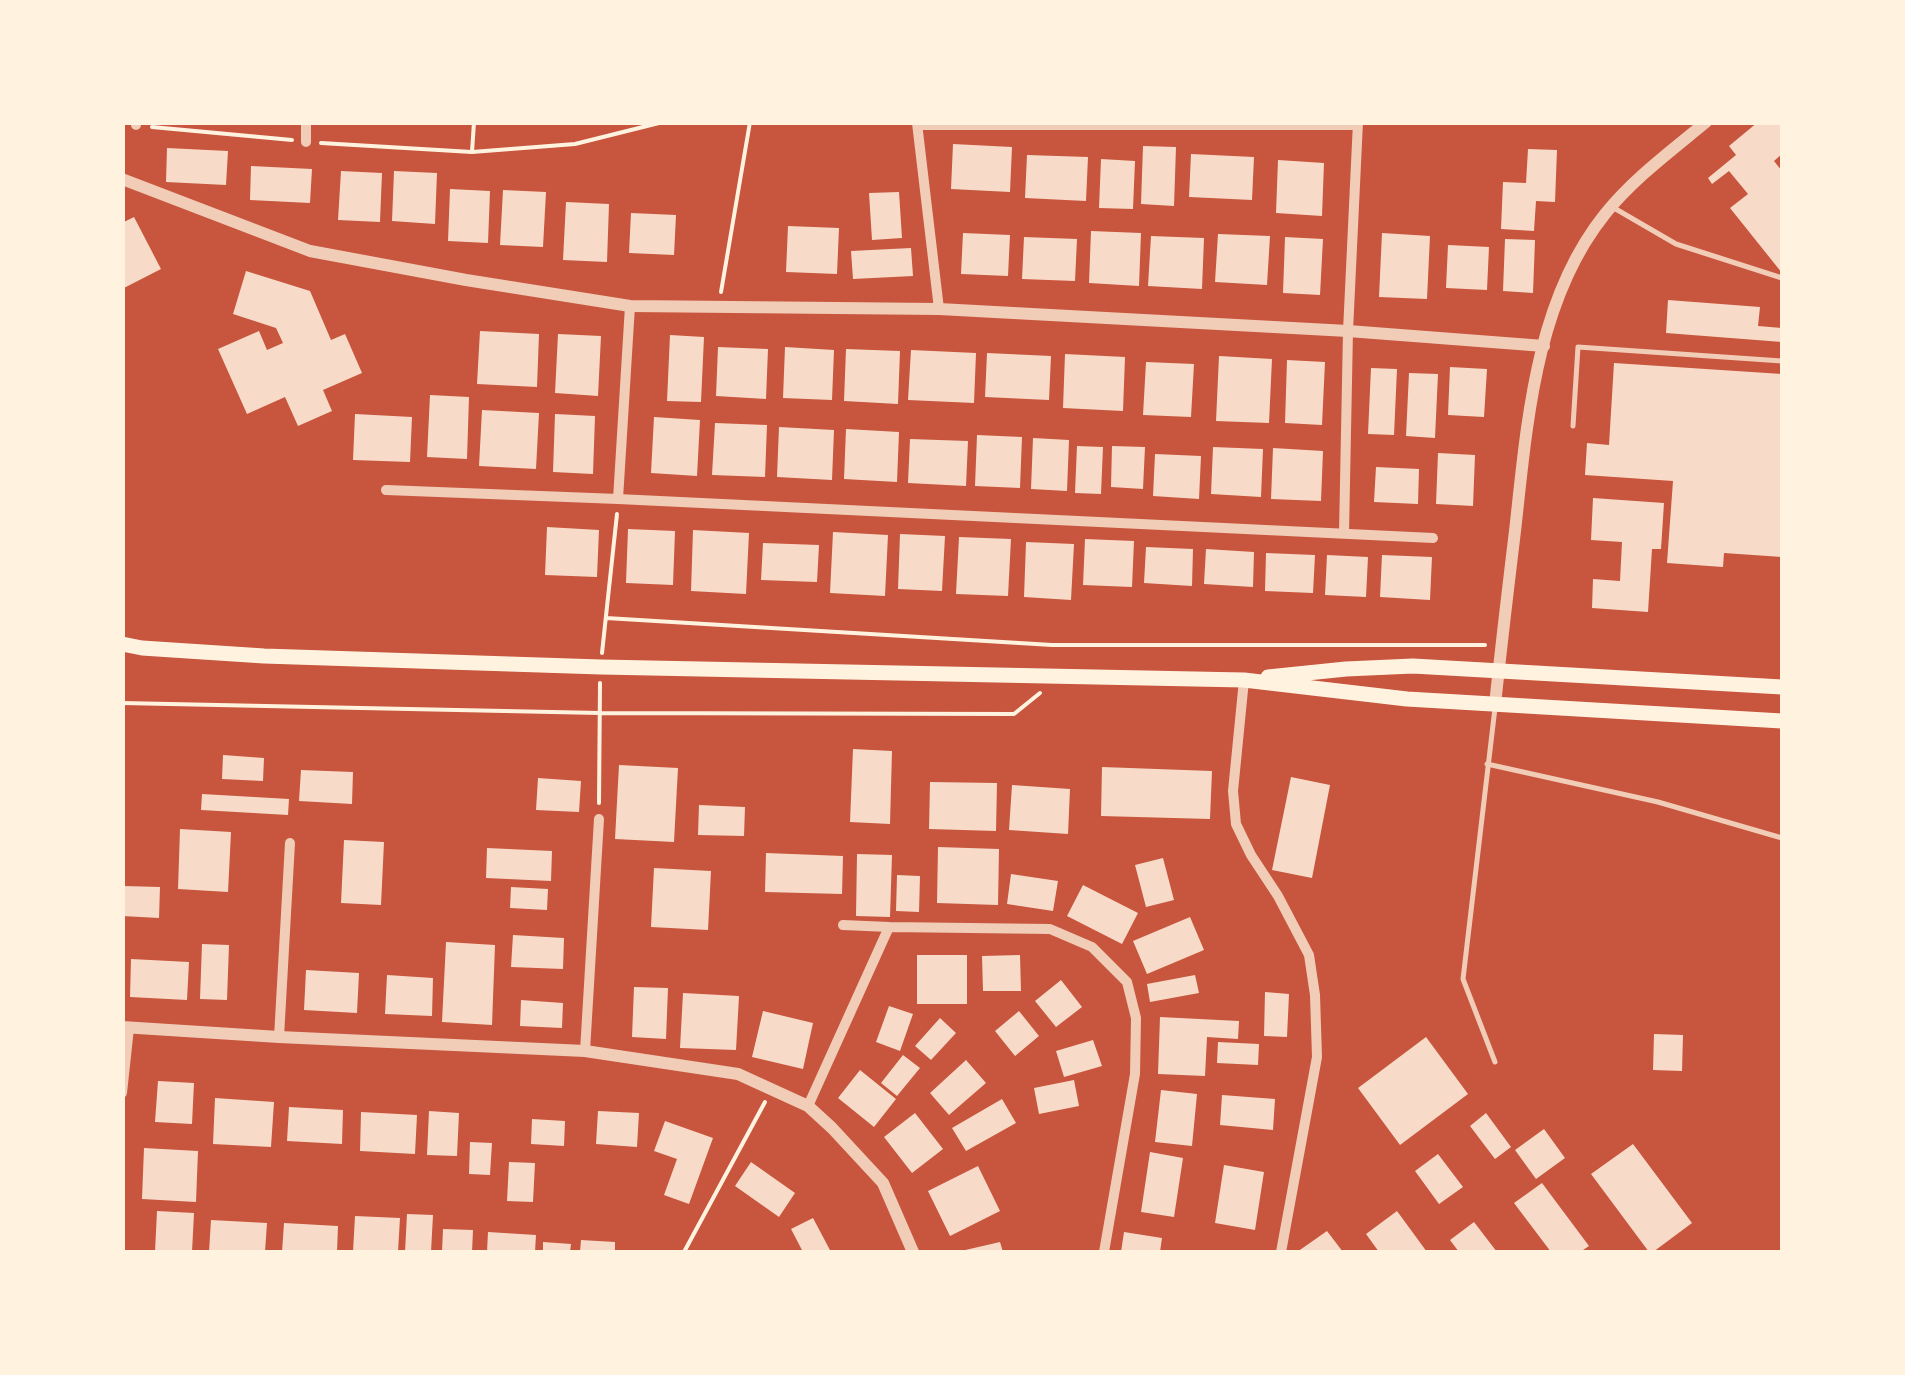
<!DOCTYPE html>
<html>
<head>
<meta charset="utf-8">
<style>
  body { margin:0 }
  #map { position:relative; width:1905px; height:1375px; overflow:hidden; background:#c8553d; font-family:"IBM Plex Sans",sans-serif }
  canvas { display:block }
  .frame { position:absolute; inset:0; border:125px solid #fff3e0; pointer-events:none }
</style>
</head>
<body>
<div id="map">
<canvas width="1905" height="1375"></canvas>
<div class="frame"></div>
</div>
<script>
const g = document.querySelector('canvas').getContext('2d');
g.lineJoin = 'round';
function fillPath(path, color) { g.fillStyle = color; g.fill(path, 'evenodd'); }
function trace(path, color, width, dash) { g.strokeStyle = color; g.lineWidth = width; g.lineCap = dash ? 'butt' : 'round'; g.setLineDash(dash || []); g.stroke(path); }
fillPath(new Path2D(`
  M1758 122H1782V154L1774 161 1782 171V273L1730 208 1748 194 1729 171 1712 184 1708 178 1736 155 1729 146Z
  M953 144 1012 147 1010 192 951 189Z
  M1143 146 1176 147 1174 206 1141 204Z
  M167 148 228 151 226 185 166 182Z
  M1528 149 1557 150 1555 202 1536 201 1534 231 1501 229 1503 182 1526 183Z
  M1191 154 1254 157 1252 200 1189 197Z
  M1027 155 1088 157 1086 201 1025 198Z
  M1101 159 1135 161 1133 209 1099 208Z
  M1278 160 1324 163 1322 216 1276 213Z
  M251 166 312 169 310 203 250 200Z
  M341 171 382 173 380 222 338 220Z
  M394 171 437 173 435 224 392 221Z
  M450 189 490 191 488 243 448 241Z
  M503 190 546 192 543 247 500 245Z
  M899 192 902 238 872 240 869 193Z
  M566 202 609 204 607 262 563 260Z
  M631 213 676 215 674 255 629 253Z
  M134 217 161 269 122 289V223Z
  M788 226 839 228 837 274 786 272Z
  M1091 231 1141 233 1139 286 1089 283Z
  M963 233 1010 235 1008 276 961 274Z
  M1382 233 1430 236 1427 299 1379 297Z
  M1218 234 1270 236 1267 285 1215 282Z
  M1151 236 1204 238 1202 289 1148 286Z
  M1024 237 1077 239 1075 281 1022 279Z
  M1285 237 1323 239 1320 295 1283 293Z
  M1505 239 1535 240 1533 293 1503 291Z
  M1448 245 1489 247 1487 290 1446 288Z
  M911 248 913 276 853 279 851 251Z
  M246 271 310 291 331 340 345 334 362 373 323 390 332 411 298 426 285 397 247 414 218 349 259 331 267 350 283 343 276 328 233 314Z
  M1668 300 1760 307 1758 326 1782 328V342L1666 333Z
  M480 331 539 334 537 387 477 384Z
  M558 334 601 336 598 396 555 393Z
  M670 335 704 337 701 402 667 401Z
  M718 347 768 349 766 399 716 396Z
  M785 347 834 350 832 400 783 398Z
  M846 349 900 351 898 404 844 401Z
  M911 350 976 353 974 403 908 400Z
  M987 353 1051 356 1049 400 985 397Z
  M1065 354 1125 357 1123 411 1063 408Z
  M1219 356 1272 359 1269 423 1216 421Z
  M1287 360 1325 362 1322 425 1285 423Z
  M1146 362 1194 364 1191 417 1143 415Z
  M1614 363 1782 374V557L1724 553 1723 567 1667 563 1673 481 1585 475 1587 443 1609 445Z
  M1450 367 1487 369 1484 417 1448 415Z
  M1371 368 1397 369 1394 435 1368 434Z
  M1409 373 1438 374 1435 438 1406 436Z
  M430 395 469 397 467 459 427 457Z
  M482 410 539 413 536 469 479 466Z
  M355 414 412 417 410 462 353 460Z
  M555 414 595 416 593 474 553 472Z
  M654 417 700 420 697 476 651 473Z
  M715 423 767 425 765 477 712 475Z
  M779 427 834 430 832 480 777 477Z
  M846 429 899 432 897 482 844 479Z
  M977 435 1022 437 1020 488 975 486Z
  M1033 438 1069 440 1067 491 1031 489Z
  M910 439 968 441 966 486 908 483Z
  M1077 446 1103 447 1101 494 1075 493Z
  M1112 446 1145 447 1143 489 1111 487Z
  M1213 447 1263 449 1261 497 1211 494Z
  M1273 448 1323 451 1321 501 1271 499Z
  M1438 453 1475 455 1473 506 1436 504Z
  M1155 454 1201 456 1199 499 1153 496Z
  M1376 467 1419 469 1418 504 1374 502Z
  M1593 498 1664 503 1661 549H1652L1648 612 1592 608 1593 579 1620 581 1622 542 1591 540Z
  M547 527 599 530 597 577 545 575Z
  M628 529 675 531 673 585 626 583Z
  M693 530 749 533 746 594 691 591Z
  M833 532 888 535 885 596 830 593Z
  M900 534 945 536 942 591 898 589Z
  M959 537 1011 539 1008 596 956 594Z
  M1085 539 1134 541 1132 587 1083 585Z
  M1026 542 1074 544 1071 600 1024 597Z
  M763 543 819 545 817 582 761 580Z
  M1146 547 1193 549 1192 586 1144 583Z
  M1206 549 1254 552 1253 587 1204 584Z
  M1266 553 1315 555 1313 593 1265 591Z
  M1327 555 1368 557 1366 597 1325 595Z
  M1382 555 1432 557 1430 600 1380 597Z
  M853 749 892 751 890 824 850 822Z
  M223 755 264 758 263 781 222 779Z
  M619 765 678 768 674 842 615 839Z
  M1102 767 1212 771 1210 819 1101 816Z
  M301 770 353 772 352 804 299 801Z
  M1291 777 1330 785 1312 878 1272 870Z
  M538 778 581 781 579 812 536 810Z
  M930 782 997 783 996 831 929 829Z
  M1012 785 1070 789 1068 834 1009 830Z
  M202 794 289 799 288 815 201 810Z
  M699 805 745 807 744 836 698 835Z
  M180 829 231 832 228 892 178 889Z
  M344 840 384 842 381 905 341 903Z
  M938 847 999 849 998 905 937 903Z
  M487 848 552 851 551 881 486 878Z
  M766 853 843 856 842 894 765 892Z
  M857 854 892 855 890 917 856 916Z
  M1163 858 1174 900 1146 907 1135 865Z
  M654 868 711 871 708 930 651 927Z
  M1011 874 1058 881 1053 911 1007 904Z
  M897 875 920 876 919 912 896 911Z
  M1083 885 1138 913 1122 944 1067 916Z
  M123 886 160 887 159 918 122 916Z
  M511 887 548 889 547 910 510 908Z
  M1190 917 1204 950 1147 974 1133 941Z
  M513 935 564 938 563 969 511 967Z
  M446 942 495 945 492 1025 442 1022Z
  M202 944 229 945 227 1000 200 999Z
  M917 955H967V1004H917Z
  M1020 955 1021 991H983L982 956Z
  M131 959 189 962 187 1000 130 997Z
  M306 970 359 973 357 1013 304 1010Z
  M387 975 433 978 432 1016 385 1014Z
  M1195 975 1199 993 1150 1002 1147 984Z
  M1061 980 1082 1007 1056 1027 1035 1001Z
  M634 987 668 988 666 1039 632 1037Z
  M1265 992 1289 994 1287 1037 1264 1036Z
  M683 993 739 996 736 1050 680 1048Z
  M521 1000 563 1003 562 1028 520 1026Z
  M889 1006 913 1014 900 1051 876 1042Z
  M763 1011 813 1023 803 1069 752 1057Z
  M1019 1011 1039 1036 1015 1056 995 1031Z
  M1160 1017 1239 1021 1238 1039 1207 1037 1205 1076 1158 1074Z
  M940 1018 956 1033 931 1060 915 1046Z
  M1654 1034 1683 1035 1682 1071 1653 1070Z
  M1426 1037 1468 1094 1400 1145 1358 1088Z
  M1093 1040 1102 1066 1064 1077 1056 1051Z
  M1218 1042 1259 1044 1258 1065 1217 1063Z
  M903 1055 920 1068 897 1096 881 1083Z
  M966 1060 986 1083 949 1115 930 1093Z
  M860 1070 896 1099 874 1127 838 1098Z
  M1074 1080 1079 1106 1039 1114 1034 1088Z
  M158 1081 194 1083 192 1124 155 1122Z
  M1161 1090 1197 1094 1192 1146 1155 1142Z
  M1222 1095 1275 1099 1273 1130 1220 1125Z
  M215 1098 274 1102 271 1147 213 1144Z
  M1002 1099 1016 1123 966 1151 952 1128Z
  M289 1107 343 1110 342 1144 287 1141Z
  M429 1111 459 1113 457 1156 427 1155Z
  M598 1111 639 1113 637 1147 596 1144Z
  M361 1112 417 1115 415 1154 360 1151Z
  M915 1113 943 1149 912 1173 884 1137Z
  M1486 1113 1511 1147 1495 1159 1470 1126Z
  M532 1119 565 1121 564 1146 531 1144Z
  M665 1121 713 1138 689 1204 664 1195 677 1159 654 1151Z
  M1544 1129 1565 1158 1536 1179 1515 1150Z
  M470 1142 492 1143 490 1175 469 1174Z
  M1633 1144 1692 1223 1653 1252H1649L1591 1174Z
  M144 1148 198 1151 196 1202 142 1199Z
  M1150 1152 1183 1158 1174 1217 1141 1212Z
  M1438 1154 1463 1187 1439 1204 1415 1171Z
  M509 1162 535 1163 533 1202 507 1201Z
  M751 1162 795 1193 779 1217 735 1186Z
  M1224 1165 1264 1172 1255 1230 1215 1223Z
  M978 1166 1000 1211 950 1236 928 1191Z
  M1542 1183 1589 1246 1580 1252H1551L1514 1203Z
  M157 1211 194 1213 192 1252H155Z
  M1397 1211 1427 1252H1379L1366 1234Z
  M407 1214 433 1215 431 1252H405Z
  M355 1216 400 1218 398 1252H353Z
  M813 1218 831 1252H803L791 1229Z
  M211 1220 267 1223 265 1252H209Z
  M1474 1222 1497 1252H1459L1450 1240Z
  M284 1223 338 1226 337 1252H282Z
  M443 1229 473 1230 472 1252H442Z
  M1327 1231 1343 1252H1297Z
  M488 1232 536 1235 535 1252H487Z
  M1124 1232 1162 1238 1160 1252H1121Z
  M581 1240 615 1242V1252H580Z
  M543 1242 571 1244 570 1252H543Z
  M1000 1242 1003 1252H961V1251Z`), '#f7dbc8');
trace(new Path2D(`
  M152 127 292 140
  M321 143 472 152 575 144 663 122
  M472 152 474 122
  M721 292 750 122
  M606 618 1052 645H1485
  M602 653 617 514
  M122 703 600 713 1014 714 1040 693
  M599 803 600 683
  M684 1252 765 1102`), '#fff3e0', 4);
trace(new Path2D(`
  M1614 208 1676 244 1782 278
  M1573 426 1578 347 1782 361
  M1495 708 1463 979 1495 1062
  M1487 764 1658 802 1782 838`), '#f1ccb7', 5);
trace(new Path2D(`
  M136 122V125
  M917 123 939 309
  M918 125H1358
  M306 142V122
  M386 490 618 499 1433 538
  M618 499 630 306
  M1344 533 1348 331 1358 122
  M1244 680 1233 791 1236 824 1251 855 1278 896 1309 955 1315 995 1317 1057 1281 1252
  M843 925 889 927
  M279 1037 290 843
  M585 1051 599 819
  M122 1093 129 1028
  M808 1106 889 927 1050 929 1092 947 1127 982 1136 1018 1135 1074 1104 1252`), '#f1ccb7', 10);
trace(new Path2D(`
  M122 179 310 251 466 280 630 306 939 309 1348 331 1544 346
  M1495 705C1501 647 1508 589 1515 531 1527 424 1535 301 1605 214 1633 179 1671 151 1706 122
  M122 1027 279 1037 585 1051 738 1074 808 1106 832 1128 883 1183 913 1252`), '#f1ccb7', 12);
trace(new Path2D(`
  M122 644 142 648 264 656 601 667 1244 680 1407 699 1782 721
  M1268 677 1346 669 1413 666 1782 687`), '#fff3e0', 15);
</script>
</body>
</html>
